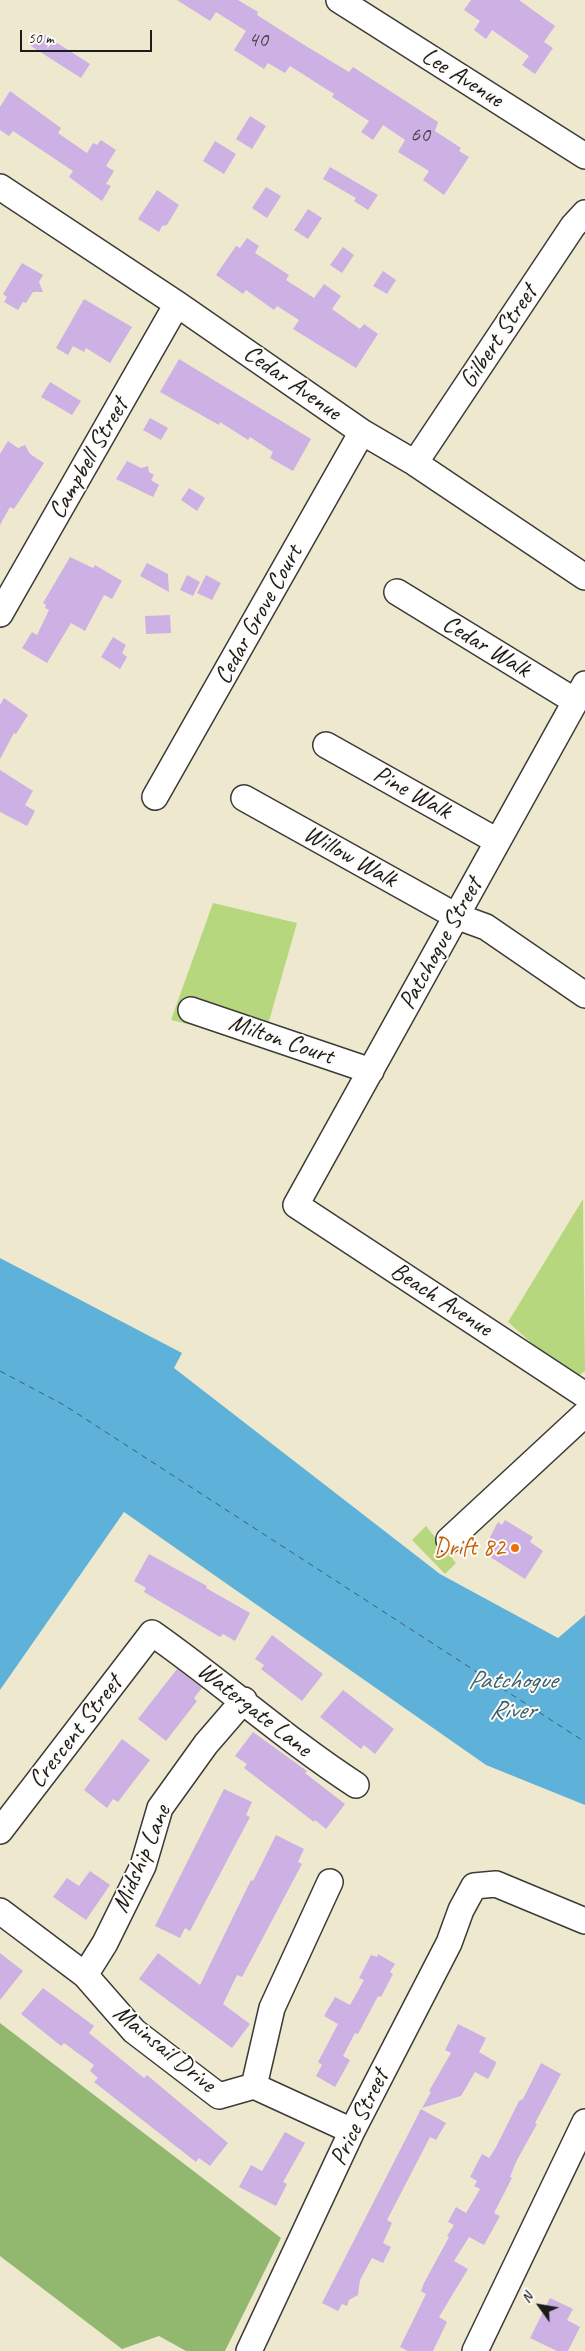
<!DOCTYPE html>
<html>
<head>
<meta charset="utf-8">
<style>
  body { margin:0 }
  #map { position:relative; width:585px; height:2351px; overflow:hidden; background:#eee9ce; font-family:Caveat,sans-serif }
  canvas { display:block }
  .north { position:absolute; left:515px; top:2281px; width:50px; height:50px; -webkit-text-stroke:4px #fdfcf7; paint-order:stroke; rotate:302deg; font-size:14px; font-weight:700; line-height:20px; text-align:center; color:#1c1c1c }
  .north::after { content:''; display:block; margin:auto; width:18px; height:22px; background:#1c1c1c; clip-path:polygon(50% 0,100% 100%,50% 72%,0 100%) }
  .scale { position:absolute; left:20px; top:30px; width:132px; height:22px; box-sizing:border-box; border:2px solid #1c1c1c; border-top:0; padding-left:6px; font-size:15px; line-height:18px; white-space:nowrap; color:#1c1c1c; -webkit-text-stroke:4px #fdfcf7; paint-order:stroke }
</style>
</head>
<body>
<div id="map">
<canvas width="585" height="2351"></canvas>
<div class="north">N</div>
<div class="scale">50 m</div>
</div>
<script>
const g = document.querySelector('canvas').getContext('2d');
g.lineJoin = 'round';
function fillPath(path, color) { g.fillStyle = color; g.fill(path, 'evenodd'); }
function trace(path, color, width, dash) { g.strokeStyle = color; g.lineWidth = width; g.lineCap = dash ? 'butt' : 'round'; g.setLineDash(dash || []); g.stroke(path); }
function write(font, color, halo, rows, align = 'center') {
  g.font = font + ' Caveat,sans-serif'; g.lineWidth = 4; g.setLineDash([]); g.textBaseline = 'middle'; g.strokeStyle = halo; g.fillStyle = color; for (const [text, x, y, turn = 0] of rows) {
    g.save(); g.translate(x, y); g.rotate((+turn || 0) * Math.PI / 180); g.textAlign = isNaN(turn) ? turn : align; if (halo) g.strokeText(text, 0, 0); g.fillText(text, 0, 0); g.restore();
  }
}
fillPath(new Path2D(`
  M213 903 297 923 263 1042 171 1020Z
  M583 1199 585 1371 573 1380 508 1322Z
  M426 1526 456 1563 445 1574 412 1540Z`), '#b7d77f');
fillPath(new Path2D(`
  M0 2023 281 2238 225 2351H186L159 2336 122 2349 0 2256Z`), '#91b86e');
fillPath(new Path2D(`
  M0 1258 182 1353 174 1368 440 1574 558 1638 585 1615V1805L486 1765 124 1512 0 1690Z`), '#5eb2da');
trace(new Path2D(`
  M0 1371 64 1405 585 1742`), '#3a6071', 1, [6, 5]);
fillPath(new Path2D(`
  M177 0H238L258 12 257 15 301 43 349 72 353 67 438 122 435 131 461 148 459 151 469 157 444 195 423 180 429 171 398 152 405 140 383 125 373 140 361 132 369 121 332 97 334 94 290 66 285 73 268 63 264 69 234 50 246 31 216 12 210 21Z
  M471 0H519L555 26 544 42 553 48 535 74 522 65 529 56 492 30 486 39 474 30 480 21 464 10Z
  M40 32 90 64 81 78 31 46Z
  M10 91 61 128 58 133 87 153 93 143 97 145 101 140 116 150 106 166 114 171 106 184 111 186 102 201 69 177 73 171 13 131 9 136 0 130V107Z
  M250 116 266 126 252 149 236 139Z
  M215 141 236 154 224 174 203 161Z
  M330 167 378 195 368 210 354 201 356 198 323 179Z
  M266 187 281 196 267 218 252 208Z
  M157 190 179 205 167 225 162 226 159 232 138 219Z
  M308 209 322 218 308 239 294 230Z
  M247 238 259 246 255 253 289 275 286 280 314 298 324 284 341 296 332 309 360 329 364 324 378 334 356 368 293 329 299 320 277 306 274 310 246 290 243 294 216 275 236 246 240 248Z
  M343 247 354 255 342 273 330 265Z
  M22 263 43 275 39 282 43 292H33L26 303 23 302 18 310 4 302 7 297 3 294Z
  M383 271 396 280 387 294 373 286Z
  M84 299 132 327 110 363 86 348 84 352 73 346 68 355 56 348Z
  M179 359 311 439 293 471 270 458 273 452 250 437 248 440 220 422 219 425 160 392Z
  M50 382 81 401 72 415 41 397Z
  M150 418 168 428 161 440 143 430Z
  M8 441 18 448 25 445 30 454 44 463 14 509 10 507 0 525V454Z
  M127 461 141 468 148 466 149 472 154 475 151 480 159 485 153 497 116 479Z
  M189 488 205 498 197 511 181 500Z
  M70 557 93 568 95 565 122 581 112 599 104 595 85 631 71 623 47 663 22 648 32 632 37 635 49 610 45 608 46 605 43 603Z
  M147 563 168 574 169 592 140 576Z
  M187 575 200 582 193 596 180 590Z
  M206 575 221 583 212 600 197 593Z
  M170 615 171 633 146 634 145 616Z
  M113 637 126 645 122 653 127 657 120 669 101 657Z
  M4 698 28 715 16 734 14 733 0 759V705Z
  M0 770 33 791 25 805 35 811 27 826 0 812Z
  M505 1520 533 1537 530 1542 543 1551 525 1579 487 1555 494 1545 488 1541 498 1522 502 1525Z
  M149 1554 207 1586 206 1588 250 1613 235 1641 223 1634 220 1637 144 1592 146 1588 134 1581Z
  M272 1635 323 1674 302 1701 261 1669 264 1665 255 1659Z
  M177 1669 202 1688 194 1698 197 1701 166 1741 138 1719Z
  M343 1690 394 1729 375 1754 364 1745 361 1749 320 1717Z
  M253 1732 307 1771 305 1773 345 1804 326 1829 315 1820 314 1822 244 1768 247 1764 235 1756Z
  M122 1739 150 1760 118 1802 113 1799 107 1808 84 1790Z
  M224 1789 252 1802 246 1815 250 1817 190 1931 185 1928 180 1938 155 1926Z
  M276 1835 304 1849 298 1862 302 1864 242 1977 237 1975 223 2004 250 2024 232 2048 139 1979 158 1953 200 1985 251 1880 253 1881Z
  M90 1871 110 1885 86 1920 53 1897 67 1878 79 1886Z
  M0 1953 23 1971 0 2000Z
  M378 1954 395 1964 390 1972 393 1974 381 1997 378 1996 358 2034 355 2033 343 2056 350 2060 335 2087 316 2076 322 2065 318 2062 338 2024 324 2016 335 1997 350 2005 364 1980 359 1978 371 1955 377 1957Z
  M43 1988 94 2026 89 2033 144 2078 147 2075 228 2143 210 2166 199 2158 196 2162 94 2082 98 2078 90 2071 94 2065 64 2043 61 2046 21 2014Z
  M458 2024 486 2038 479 2052 496 2062 495 2066 488 2079 475 2072 461 2096 422 2108 431 2092 429 2091 451 2053 445 2050Z
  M541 2063 561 2074 535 2123 537 2124 517 2160 510 2177 512 2178 494 2213 500 2216 484 2245 469 2237 454 2261 468 2269 439 2317 447 2322 433 2351H408L400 2347 426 2294 421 2291 424 2283 449 2237 447 2236 454 2225 448 2222 456 2207 466 2213 480 2189 474 2186 477 2181 470 2177 482 2154 489 2158 495 2149 519 2101 523 2099Z
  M421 2109 446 2123 436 2140 430 2137 387 2220 392 2223 383 2243 391 2247 383 2263 372 2258 360 2280 358 2295 349 2300 347 2306 342 2304 338 2311 322 2303Z
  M285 2132 305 2143 283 2182 287 2184 276 2206 239 2187 251 2165 262 2171Z
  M550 2298 573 2309 567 2320 580 2327 568 2351H557L530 2338Z`), '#cdb0e4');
const minor = new Path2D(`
  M339 0 585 156
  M0 187 177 304 362 432 415 463 585 577
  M415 463 573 226 585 213
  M397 592 575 701
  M0 614 177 304
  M585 684 296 1205 585 1395
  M326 745 497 841
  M155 797 362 432
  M244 798 456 916 486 927 585 995
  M191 1010 371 1071
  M449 1540 585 1414
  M0 1831 152 1633C222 1682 285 1739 356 1785
  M0 1911 85 1975 134 2031 219 2096 254 2086 352 2131
  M85 1975 105 1943 143 1866 160 1808 206 1744 244 1700
  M254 2086 272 2008 330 1882
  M249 2351 352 2131 449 1943 461 1910 474 1886 496 1884 585 1921
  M475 2351 585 2122`);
trace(minor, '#3c3b37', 28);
trace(minor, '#fff', 25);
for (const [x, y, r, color] of [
  [515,1548,5,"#e8710a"]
]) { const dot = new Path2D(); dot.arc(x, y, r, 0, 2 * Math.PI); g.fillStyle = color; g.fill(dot); trace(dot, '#fdfcf7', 2); }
write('22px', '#48414e', null, [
  ["40",258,40],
  ["60",420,135]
]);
write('25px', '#1c1c1c', '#fdfcf7', [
  ["Lee Avenue",462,78,32],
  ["Gilbert Street",499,337,-56],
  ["Cedar Avenue",292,383,35],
  ["Campbell Street",89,459,-60],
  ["Cedar Grove Court",259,615,-61],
  ["Cedar Walk",486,647,31],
  ["Pine Walk",412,793,29],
  ["Willow Walk",350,857,29],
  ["Patchogue Street",441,944,-61],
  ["Milton Court",281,1040,19],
  ["Beach Avenue",441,1300,33],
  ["Watergate Lane",254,1710,38],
  ["Crescent Street",76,1732,-52],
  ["Midship Lane",142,1859,-67],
  ["Mainsail Drive",164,2049,39],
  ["Price Street",360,2118,-64]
]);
write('25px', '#c56008', '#fdfcf7', [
  ["Drift 82",505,1548]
], 'right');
write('italic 26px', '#3a6071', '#fdfcf7', [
  ["Patchogue",512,1681],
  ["River",512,1711]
]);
</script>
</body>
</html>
